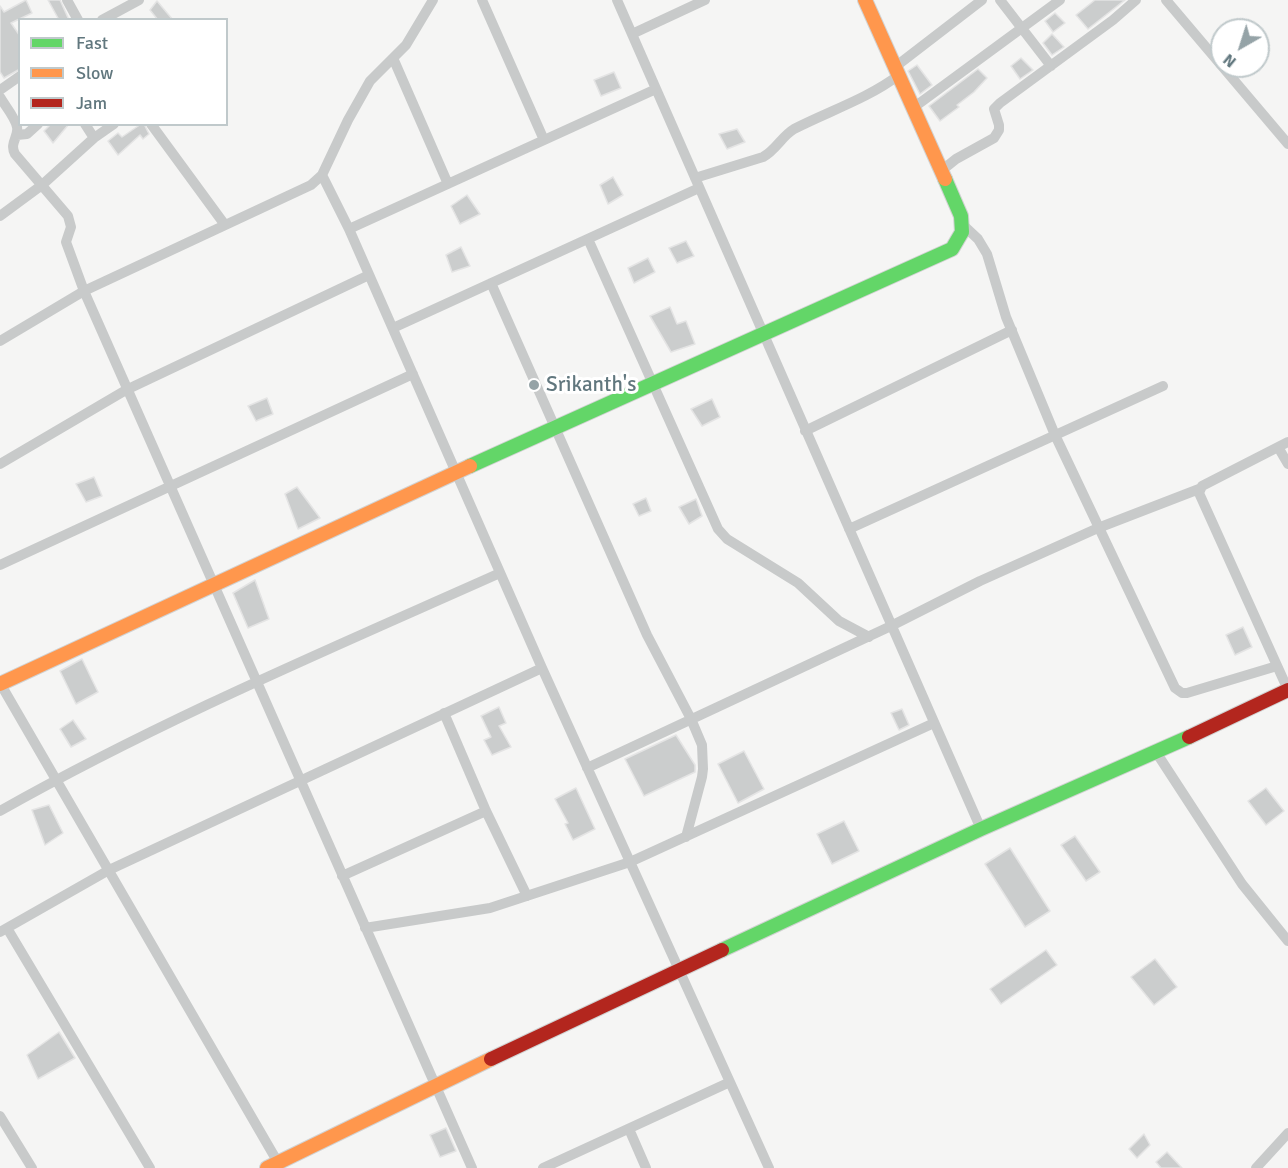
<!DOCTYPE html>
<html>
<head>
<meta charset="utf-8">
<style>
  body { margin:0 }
  #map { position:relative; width:1288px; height:1168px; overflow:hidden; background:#f5f5f4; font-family:Signika,sans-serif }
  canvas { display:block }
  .legend { position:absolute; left:18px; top:18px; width:210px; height:108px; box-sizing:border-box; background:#fff; border:2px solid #c0c9cb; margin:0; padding:8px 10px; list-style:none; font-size:18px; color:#61777e }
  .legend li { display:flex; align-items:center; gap:12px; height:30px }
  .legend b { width:30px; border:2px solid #c0c9cb }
  .north { position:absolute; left:1210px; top:18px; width:60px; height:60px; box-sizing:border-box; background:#fff; border:2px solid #c0c9cb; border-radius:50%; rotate:219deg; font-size:16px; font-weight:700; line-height:24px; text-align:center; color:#61777e }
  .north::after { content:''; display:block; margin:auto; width:21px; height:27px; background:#95a3a7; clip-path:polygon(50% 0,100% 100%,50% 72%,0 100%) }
</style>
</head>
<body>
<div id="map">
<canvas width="1288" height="1168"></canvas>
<ul class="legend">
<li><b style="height:8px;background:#63d668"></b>Fast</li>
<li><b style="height:8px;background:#ff974d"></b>Slow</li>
<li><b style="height:8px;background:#b3261e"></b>Jam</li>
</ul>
<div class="north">N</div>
</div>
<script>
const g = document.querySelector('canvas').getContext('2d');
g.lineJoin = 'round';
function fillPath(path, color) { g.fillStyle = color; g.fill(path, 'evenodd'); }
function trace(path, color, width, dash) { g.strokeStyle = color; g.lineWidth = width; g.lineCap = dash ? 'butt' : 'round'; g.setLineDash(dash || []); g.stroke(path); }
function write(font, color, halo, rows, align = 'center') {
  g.font = font + ' Signika,sans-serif'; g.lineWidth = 6; g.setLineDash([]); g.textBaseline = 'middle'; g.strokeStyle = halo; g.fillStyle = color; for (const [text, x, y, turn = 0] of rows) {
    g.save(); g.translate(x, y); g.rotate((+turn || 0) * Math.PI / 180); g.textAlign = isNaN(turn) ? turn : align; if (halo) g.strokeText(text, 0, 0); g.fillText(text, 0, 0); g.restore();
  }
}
const building = new Path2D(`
  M26 0 32 13 11 23 20 36V69L4 78 0 72V6L4 12Z
  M48 0H60L69 20H59Z
  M1095 0H1125L1088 29 1076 15Z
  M157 1 173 20H158L150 10Z
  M1055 13 1065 23 1053 32 1045 21Z
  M1052 34 1064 47 1052 55 1043 43Z
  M1021 58 1033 70 1020 79 1011 66Z
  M917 65 932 85 920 94 908 71Z
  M978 69 987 78 974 92 957 105 959 107 940 121 929 106Z
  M614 72 621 88 601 96 594 80Z
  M51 124H69L53 143 44 131Z
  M141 124H144L149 134 143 139 140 135 118 155 108 141 118 133 122 137Z
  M737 129 745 142 727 149 719 134Z
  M613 177 623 195 608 204 600 185Z
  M467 195 480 214 460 224 451 206Z
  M686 241 694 256 677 263 669 248Z
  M461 247 470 266 452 272 446 255Z
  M648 258 655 272 634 283 628 268Z
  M670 307 677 324 686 321 695 344 671 352 650 316Z
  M267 398 273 414 256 421 248 406Z
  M712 399 720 417 702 426 691 409Z
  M94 477 102 496 86 502 76 484Z
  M297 487 320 518 298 529 285 494Z
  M646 498 651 511 639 516 633 504Z
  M696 499 702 516 689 524 679 507Z
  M255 580 269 619 248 628 233 593Z
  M1243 627 1252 647 1235 655 1226 635Z
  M82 659 98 692 76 704 60 671Z
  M499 707 506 723 499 726 511 747 492 755 484 740 491 737 481 716Z
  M902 709 909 725 899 730 891 713Z
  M73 720 86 739 71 747 60 729Z
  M676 735 695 765V772L644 796 625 759Z
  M744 751 764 789 738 803 718 764Z
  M576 788 595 829 573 840 565 824 568 823 555 799Z
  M1266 788 1284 811 1266 825 1248 801Z
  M49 805 63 833 45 845 32 810Z
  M844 821 859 851 832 864 817 834Z
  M1075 836 1100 872 1086 881 1061 845Z
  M1010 848 1050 911 1025 927 985 864Z
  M1046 950 1057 965 1001 1004 990 989Z
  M1155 959 1177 987 1154 1005 1131 977Z
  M59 1032 75 1058 38 1079 27 1055Z
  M446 1128 456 1151 440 1157 430 1135Z
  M1144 1134 1150 1145 1137 1158 1129 1149Z
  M1167 1152 1182 1168H1161L1156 1162Z`);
fillPath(building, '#cbcdcd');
trace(building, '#e4e4e4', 1.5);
const fast = new Path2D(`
  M470 466 952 249 962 232 961 216 945 179
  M722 950 981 829 1189 737`);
const slow = new Path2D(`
  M865 0 945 179
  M0 684 470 466
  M267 1168 491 1059`);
const jam = new Path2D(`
  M1189 737 1288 690
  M491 1059 722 950`);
trace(fast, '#d1d2d2', 16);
trace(slow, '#d1d2d2', 16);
trace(jam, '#d1d2d2', 16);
trace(new Path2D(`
  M67 0 78 20
  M482 0 544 140
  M617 0 981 829
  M1000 0 1051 66
  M1166 0 1288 144
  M102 20 139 0
  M632 34 705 0
  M393 58 448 184
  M895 67 982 0
  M0 90 20 76
  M0 97C5 106 15 117 17 127 19 137 9 143 15 154L68 216 71 227 66 242 84 291 472 1168
  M913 108 1060 0
  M85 124 94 138
  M151 124 225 225
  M17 135 27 134 38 124
  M941 171 956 159 994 138 999 130V125L994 109 1000 103 1113 20 1136 0
  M322 175 349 229 542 668 769 1168
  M695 178 763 157C776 150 782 136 794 129 829 111 867 99 899 75
  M0 216 42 185 94 138 114 124
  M963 225 978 239 987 254 1006 317 1055 435 1175 688 1182 693H1187L1277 666
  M349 229 656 89
  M588 239 718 529 727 539 798 583 839 621 869 637
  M491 283 647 635 691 719 702 745 703 769 702 777 686 837
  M393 328 699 188
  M0 341 84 291 311 185 322 175 348 120 370 81 406 45 433 0
  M805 431 1012 330
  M1278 447 1288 464
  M0 464 126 390 369 275
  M849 529 1163 386
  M0 565 413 374
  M0 683 280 1166
  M1288 690 1199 493 1202 486 1288 442
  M444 713 486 811 527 896
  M1156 752 1242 884 1288 941
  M587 768 891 626 980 581 1098 528 1199 489
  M0 811C161 720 332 648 500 573
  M342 876 486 811
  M7 928 150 1168
  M365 928 490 908 630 862 934 723
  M0 932 109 870 542 668
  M0 1116 32 1168
  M629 1129 646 1168
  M543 1168 730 1082
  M1256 1168 1288 1133`), '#c8caca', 10);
trace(fast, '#63d668', 14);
trace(slow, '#ff974d', 14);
trace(jam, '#b3261e', 14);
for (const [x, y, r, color] of [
  [534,385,6,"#95a3a7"]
]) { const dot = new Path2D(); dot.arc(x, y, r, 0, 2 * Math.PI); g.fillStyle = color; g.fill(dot); trace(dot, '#fff', 2); }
write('21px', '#61777e', '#fff', [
  ["Srikanth's",546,385]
], 'left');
</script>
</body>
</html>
